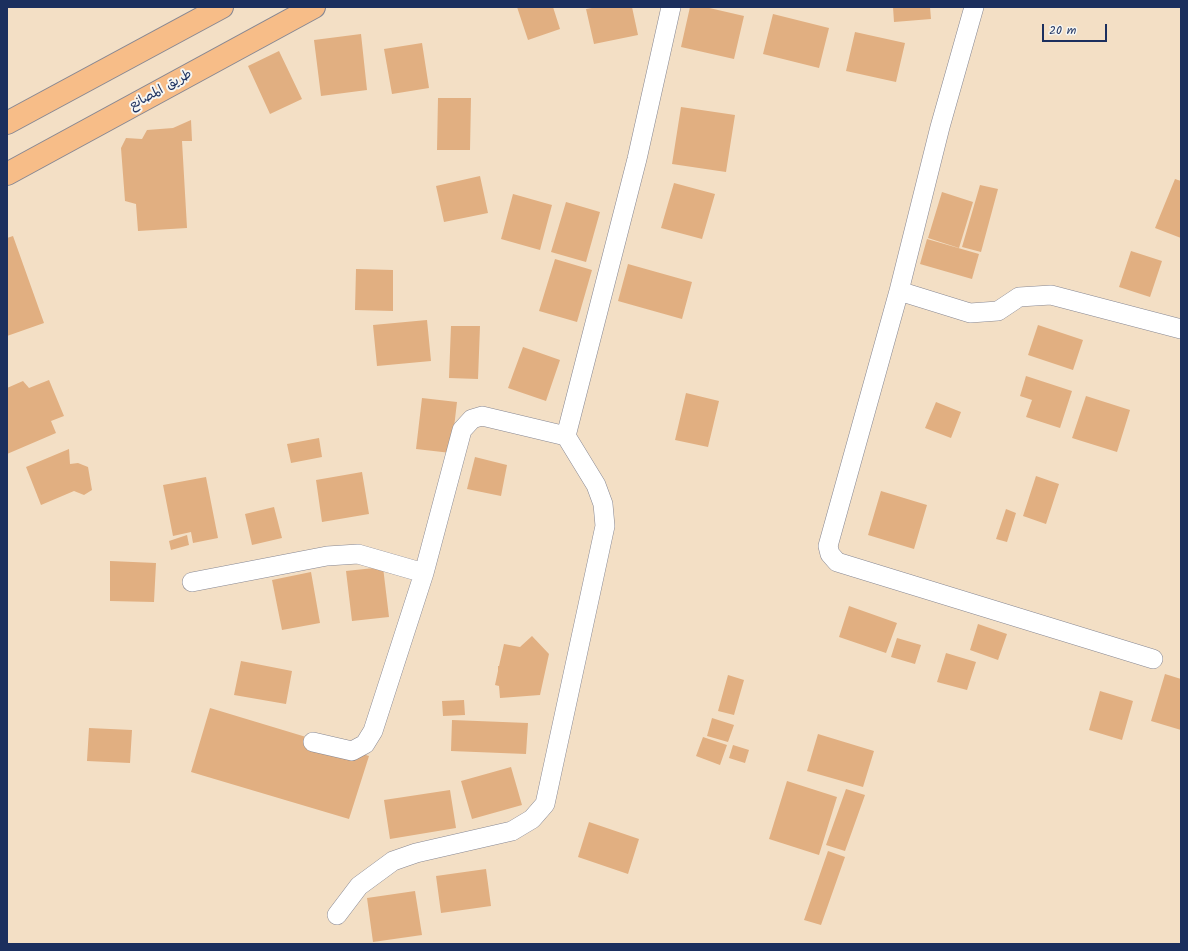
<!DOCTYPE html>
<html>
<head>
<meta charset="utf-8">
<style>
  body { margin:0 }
  #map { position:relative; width:1188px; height:951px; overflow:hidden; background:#f3dfc5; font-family:Kalam,sans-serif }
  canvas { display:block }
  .frame { position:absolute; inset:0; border:8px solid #1b2f5e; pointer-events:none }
  .scale { position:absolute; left:1042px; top:24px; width:65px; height:18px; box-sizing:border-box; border:2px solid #1b2f5e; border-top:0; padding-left:5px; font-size:12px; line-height:14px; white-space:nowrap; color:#1b2f5e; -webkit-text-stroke:3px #f6f6f2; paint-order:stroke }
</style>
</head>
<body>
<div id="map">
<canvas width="1188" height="951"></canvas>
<div class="frame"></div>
<div class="scale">20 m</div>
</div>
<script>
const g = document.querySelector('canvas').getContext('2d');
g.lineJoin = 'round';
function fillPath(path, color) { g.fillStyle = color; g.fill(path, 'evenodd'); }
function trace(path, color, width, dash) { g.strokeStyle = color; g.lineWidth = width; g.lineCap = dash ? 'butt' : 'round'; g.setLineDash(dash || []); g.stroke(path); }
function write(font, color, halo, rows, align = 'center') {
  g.font = font + ' Kalam,"Playpen Sans Arabic",sans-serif'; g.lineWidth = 4; g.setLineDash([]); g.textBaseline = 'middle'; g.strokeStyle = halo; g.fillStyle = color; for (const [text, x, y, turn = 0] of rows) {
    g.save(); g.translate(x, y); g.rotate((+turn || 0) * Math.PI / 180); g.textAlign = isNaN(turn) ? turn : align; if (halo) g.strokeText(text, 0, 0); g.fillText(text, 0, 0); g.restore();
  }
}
fillPath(new Path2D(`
  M517 7H553L560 29 528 40Z
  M598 7H632L638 35 594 44 586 9Z
  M690 7H705L744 16 734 59 681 47Z
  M893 7H930L931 19 894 22Z
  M773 14 829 28 819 68 763 54Z
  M855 32 905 43 896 82 846 71Z
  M361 34 367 90 321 96 314 40Z
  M422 43 429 88 392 94 384 49Z
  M279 51 302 99 270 114 248 66Z
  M438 98H471L470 150H437Z
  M681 107 735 115 726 172 672 164Z
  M191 120 192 141H182L187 228 138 231 136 204 125 201 121 148 126 138 142 139 147 130 173 128Z
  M480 176 488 213 444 222 436 186Z
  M1175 179 1181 181V238L1155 228Z
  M674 183 715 194 702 239 661 228Z
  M980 185 998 189 981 252 962 247Z
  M942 192 973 202 959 248 928 238Z
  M513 194 552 205 540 250 501 239Z
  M566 202 600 212 586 262 551 252Z
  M13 236 44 323 7 336V238Z
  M927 239 979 254 972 279 920 264Z
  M1131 251 1162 261 1150 297 1119 287Z
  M555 259 592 270 577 322 539 311Z
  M628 264 692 282 682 319 618 301Z
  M356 269 393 270V311L355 310Z
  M427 320 431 361 377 366 373 325Z
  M1038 325 1083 340 1073 370 1028 355Z
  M451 326H480L478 379 449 378Z
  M523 347 560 360 546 401 508 388Z
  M1026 376 1072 391 1060 428 1026 417 1032 400 1020 396Z
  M49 380 64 416 51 421 56 433 7 454V388L23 381 29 388Z
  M686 393 719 401 708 447 675 440Z
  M1086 396 1130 410 1117 452 1072 438Z
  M422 398 457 402 451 453 416 449Z
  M936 402 961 412 951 438 925 428Z
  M319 438 322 457 291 463 287 444Z
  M69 449 70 464 78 463 88 467 92 490 84 495 74 491 41 505 26 467Z
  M475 457 507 465 501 496 467 489Z
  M362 472 369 514 322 522 316 480Z
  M1036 476 1059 484 1046 524 1023 516Z
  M206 477 218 538 193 543 191 532 173 536 163 485Z
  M881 491 927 505 914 549 868 535Z
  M274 507 282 538 252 545 245 514Z
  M1006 509 1016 513 1007 542 996 539Z
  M187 535 189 545 171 550 169 541Z
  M110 561 156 563 154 602 110 601Z
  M383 567 389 617 352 621 346 571Z
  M311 572 320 623 282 630 272 580Z
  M849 606 897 623 886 653 839 637Z
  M978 624 1007 634 998 660 970 650Z
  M532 636 549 654 540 695 500 698 499 686 495 685 498 671V666H499L504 644 520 647Z
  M897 638 921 645 915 664 891 657Z
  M946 653 976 662 967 690 937 682Z
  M241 661 292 671 286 704 234 695Z
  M1165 674 1181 679V730L1151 721Z
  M728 675 744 680 734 715 718 711Z
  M1100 691 1133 701 1122 740 1089 730Z
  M464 700 465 715 443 716 442 701Z
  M210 708 369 756 349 819 191 772Z
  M712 718 734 725 728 742 707 736Z
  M452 720 528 723 526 754 451 751Z
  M89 728 132 730 130 763 87 761Z
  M818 734 874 751 863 787 807 771Z
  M703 737 727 745 720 765 696 756Z
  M733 745 749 750 745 763 729 758Z
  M511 767 522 805 472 819 461 781Z
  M787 781 837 797 819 855 769 839Z
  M846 789 865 795 845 851 826 845Z
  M450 790 456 828 390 839 384 800Z
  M589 822 639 839 628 874 578 857Z
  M828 851 845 857 821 925 804 920Z
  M486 869 491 906 441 913 436 876Z
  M415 891 422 935 373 942 367 898Z`), '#e1af81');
const minor = new Path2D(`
  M974 7 940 127 899 291 828 546 830 554 837 562 1153 659
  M899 291 970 313 998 311 1019 297 1051 295 1181 329
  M566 436 637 159 671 7
  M192 582 327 556 358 554 424 573
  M313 742 352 751 365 744 373 731 424 573 462 430 472 419 482 416 566 436 596 485 603 504 605 526 545 804 532 819 512 831 416 853 393 861 359 886 337 915`);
const primary = new Path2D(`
  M7 123 222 7
  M7 174 314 7`);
trace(minor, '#878792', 20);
trace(primary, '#878792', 24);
trace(minor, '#fff', 19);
trace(primary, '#f7bd88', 22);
write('13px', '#1b2f5e', '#f6f6f2', [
  ["طريق المصانع",161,91,-29]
]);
</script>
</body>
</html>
